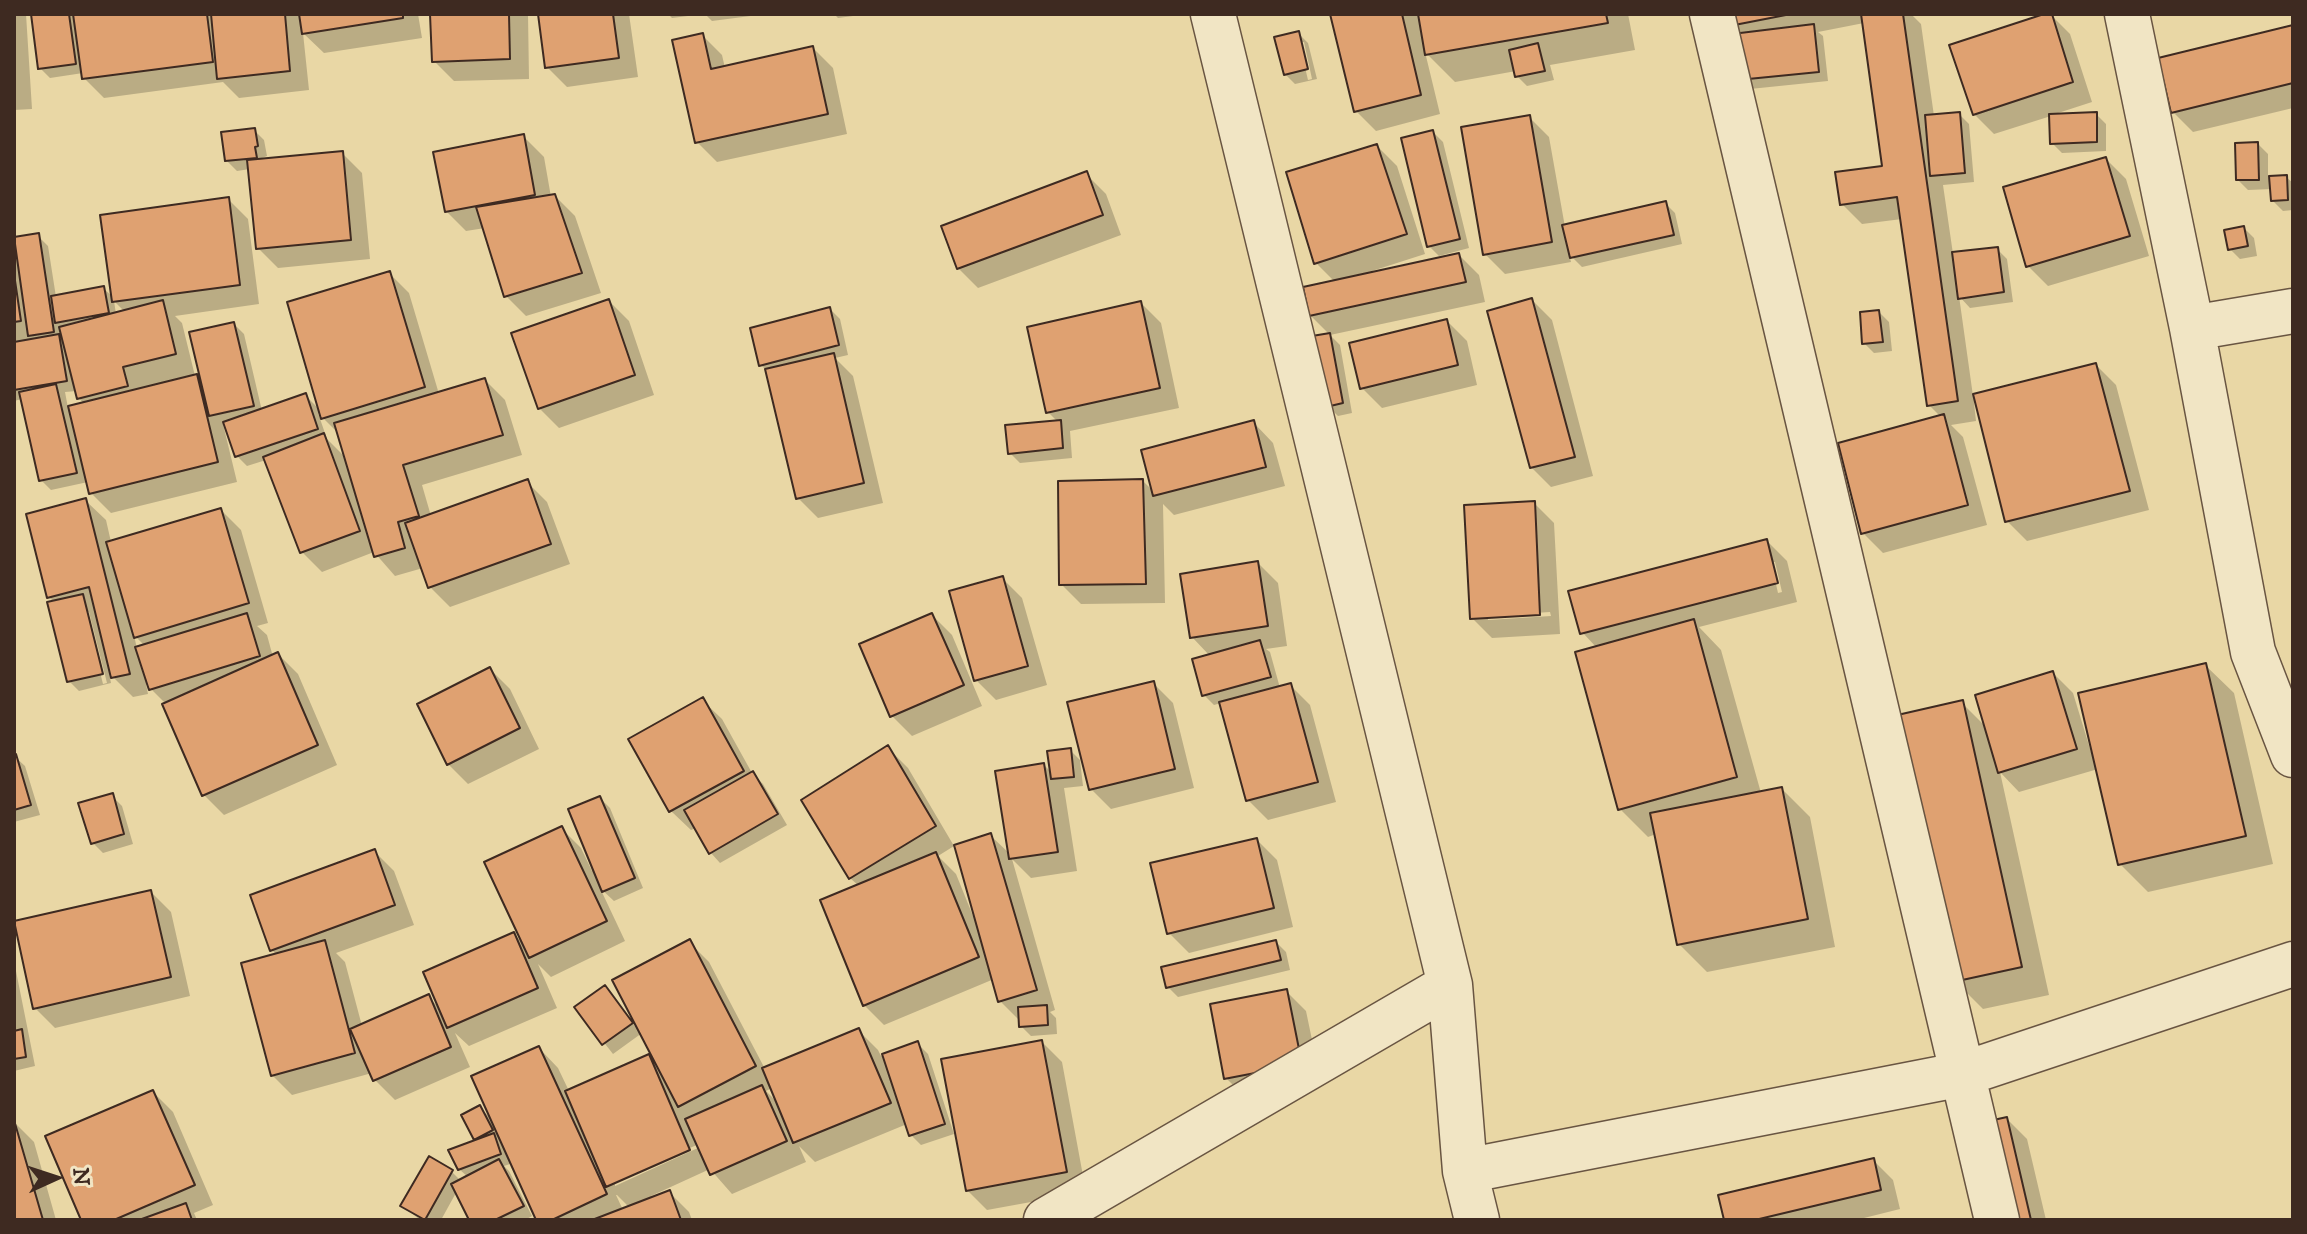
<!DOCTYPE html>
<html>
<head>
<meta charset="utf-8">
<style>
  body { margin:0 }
  #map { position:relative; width:2307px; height:1234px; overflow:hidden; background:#e9d7a5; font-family:"IM FELL DW Pica",serif }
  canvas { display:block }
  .frame { position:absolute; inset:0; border:16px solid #3e2a21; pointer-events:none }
  .north { position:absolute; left:16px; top:1138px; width:80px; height:80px; -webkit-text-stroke:6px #f1e5c4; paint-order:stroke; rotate:87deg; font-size:22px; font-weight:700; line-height:32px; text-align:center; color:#3e2a21 }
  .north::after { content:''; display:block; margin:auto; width:28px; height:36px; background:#3e2a21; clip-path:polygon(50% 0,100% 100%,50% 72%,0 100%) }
</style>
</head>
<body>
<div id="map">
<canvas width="2307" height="1234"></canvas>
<div class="frame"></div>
<div class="north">N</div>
</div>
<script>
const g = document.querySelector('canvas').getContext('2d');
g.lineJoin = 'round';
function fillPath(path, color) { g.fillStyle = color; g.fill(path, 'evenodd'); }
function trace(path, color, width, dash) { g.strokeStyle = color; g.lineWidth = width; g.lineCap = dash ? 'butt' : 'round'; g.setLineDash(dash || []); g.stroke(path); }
fillPath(new Path2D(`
  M14 14H26L32 109 14 110Z
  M33 14H418L422 38 324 53 303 33 309 90 239 98 223 82 104 98 84 78 83 73 50 78 40 68Z
  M432 14H528L529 79 454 81 434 61Z
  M540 14H629L638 77 567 87 547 67Z
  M668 14H696V15L672 18Z
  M705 14H766L712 21Z
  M834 14H868L838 18Z
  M1332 14H1416L1417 16 1420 14H1628L1635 50 1550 65 1554 80 1527 86 1517 76 1516 71 1455 82 1425 52 1440 114 1376 131 1356 111Z
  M1718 14H1920L1912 15 1921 24 1934 116 1959 114 1969 124 1974 182 1943 185 1953 254 1997 249 2007 259 2013 302 1970 308 1959 296 1973 396 2096 365 2116 385 2149 510 2027 541 2007 521 1977 402 1974 403 1976 421 1951 425 1963 437 1987 525 1883 553 1863 533 1941 417 1929 405 1902 219 1862 224 1842 204 1884 168 1864 23 1818 32 1823 36 1828 81 1750 89Z
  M2050 14 2070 34 2092 102 2055 114H2096L2106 124V151L2062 153 2052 143 2051 116 1994 134 1974 114Z
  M2293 27V108L2193 132 2173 112Z
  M1298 33 1308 43 1317 79 1295 84 1285 74ZM1299 42H1304L1312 79 1308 80Z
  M702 35 722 55 725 68 813 48 833 68 847 134 717 162 697 142Z
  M1529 117 1549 137 1565 227 1665 203 1675 213 1682 244 1582 267 1569 254 1571 262 1505 274 1485 254Z
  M254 130 264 140 267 156 257 160 342 153 362 173 370 259 278 268 258 248 250 169 237 171 227 161Z
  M1433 132 1443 142 1469 248 1439 256 1429 246Z
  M524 137 544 157 551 197 555 196 575 216 601 293 526 316 506 296 485 228 466 231 446 211Z
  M2258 144 2268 154V178L2286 177 2293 183V210L2283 211 2273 201 2272 189 2248 190 2238 180Z
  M1377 146 1397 166 1425 254 1372 271 1373 274 1459 255 1479 275 1485 302 1330 335 1340 345 1352 413 1338 416 1328 406 1314 337 1330 335 1310 315 1305 289 1335 282 1316 263 1288 174Z
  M2106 159 2126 179 2149 256 2048 286 2028 266Z
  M1086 174 1106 194 1121 235 978 288 958 268Z
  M228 199 248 219 259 304 175 316 182 323 195 376 204 384 234 324 244 334 262 411 306 396 321 411 389 273 409 293 439 394 485 380 505 400 522 455 422 485 431 516 527 482 547 502 570 564 450 607 430 587 423 568 395 576 374 552 322 572 302 552 266 460 247 466 237 456 226 424H223L237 482 111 513 91 493 88 482 51 490 41 480 22 399 14 401V244L17 247 38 236 48 246 56 297 103 288 114 298ZM114 301 125 312 116 314ZM77 391 79 398 84 404 68 408 65 392ZM318 413 339 434 346 458 327 439Z
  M2244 228 2254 238 2257 256 2240 259 2230 249Z
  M1532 300 1552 320 1593 476 1551 487 1531 467Z
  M609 301 629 321 654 395 559 428 539 408Z
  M1141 303 1161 323 1179 408 1070 431 1072 458 1020 463 1010 453 1058 422 1048 412Z
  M830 309 840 319 848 355 835 358 853 376 883 503 818 518 798 498 768 372 761 365Z
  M1879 312 1889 322 1892 351 1874 353 1864 343Z
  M1447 321 1467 341 1477 385 1382 408 1362 388Z
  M1254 423 1273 443 1285 486 1174 515 1163 504 1165 603 1081 604 1061 584 1143 481 1154 492Z
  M86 501 106 520 111 542 221 510 241 530 268 623 257 626 267 635 273 657 278 654 298 674 337 765 224 815 204 795 166 704 146 684 148 694 133 697 109 673 111 683 79 691 69 681 54 602 49 597ZM85 612H89L107 683 103 684ZM134 635 145 646 137 649Z
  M1534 503 1554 523 1560 634 1492 638 1472 618ZM1550 612 1551 616 1488 620V616Z
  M1767 541 1787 561 1797 602 1699 627 1721 650 1761 793 1782 789 1810 817 1835 947 1707 972 1679 944 1656 834 1648 837 1620 809 1597 648 1582 632ZM1771 562H1775L1782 592 1778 593Z
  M1258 563 1278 583 1287 646 1266 649 1270 652 1280 688 1290 685 1310 705 1336 802 1268 820 1248 800 1221 703 1214 705 1204 695 1210 656 1192 637Z
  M1002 578 1022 598 1047 685 996 700 976 680Z
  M932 615 952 635 982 706 912 736 892 716Z
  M2205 665 2234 693 2273 864 2148 892 2120 864 2098 769 2019 792 2000 772 2049 995 1983 1009 1955 981 1962 703 1986 727 2053 673 2073 693 2091 752Z
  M490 669 510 689 539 749 468 784 448 764Z
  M1153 683 1173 703 1194 788 1111 809 1091 789Z
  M702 700 722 719 752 773 763 784 787 825 720 863 711 853 696 828 691 830 671 811Z
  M888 748 908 768 954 846 938 856 956 874 973 916 976 915 991 836 1011 855 1044 765 1052 773 1070 750 1080 760 1083 786 1064 788 1077 871 1031 878 1012 859 1055 1010 1050 1012 1056 1018 1057 1034 1031 1036 1021 1026V1022L1000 1001 994 979 884 1025 864 1005 859 886 850 878Z
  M14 756 25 766 40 815 14 822Z
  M112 796 122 806 133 844 103 853 93 843Z
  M600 798 610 808 643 888 614 901 600 888 625 941 551 977 538 964 557 1008 469 1046 455 1033 470 1067 395 1100 375 1080 372 1073 292 1095 272 1075 277 955 272 950 374 851 394 871 414 925 336 953 345 962 362 1026 428 997 442 1010 514 934 525 945 561 828 581 848 592 871 595 869Z
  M1257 840 1277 860 1293 927 1189 953 1169 933Z
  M151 892 171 912 190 996 55 1028 35 1008Z
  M689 942 709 962 765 1069 858 1030 878 1050 881 1056 918 1044 928 1054 954 1134 921 1145 911 1135 907 1124 815 1162 799 1146 806 1162 732 1194 710 1169 651 1196 652 1199 669 1192 689 1212 692 1220H539L513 1163 504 1166 509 1171 532 1216 525 1220H471L457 1191 441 1220H420L403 1206 430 1159 452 1172 461 1181 468 1177 459 1169 476 1142 464 1116 480 1107 493 1121 539 1048 558 1068 569 1091 649 1057 658 1066 642 1033 613 1054 577 1008 605 988 635 1026ZM772 1088 779 1104 766 1091ZM699 1144 700 1147 615 1186V1181ZM616 1195H617L630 1208 623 1210Z
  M1276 942 1286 952 1290 970 1178 997 1168 987Z
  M14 961 35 1066 14 1071Z
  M1286 991 1306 1011 1321 1083 1246 1098 1226 1078Z
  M1042 1042 1062 1062 1086 1192 987 1210 967 1190Z
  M153 1092 173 1112 213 1205 194 1213 197 1220H83Z
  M2007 1119 2027 1139 2046 1220H1989Z
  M14 1122 34 1142 56 1220H14Z
  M1873 1160 1893 1180 1900 1209 1856 1220H1726Z`), '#0003');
const building = new Path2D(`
  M31 14H69L76 64 38 69Z
  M73 14H207L213 62 82 79Z
  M211 14H285L290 71 217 79Z
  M299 14H403V18L302 34Z
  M430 14H509L510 59 432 62Z
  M538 14H613L619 58 545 68Z
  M1330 14H1402L1421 95 1354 112Z
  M1418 14H1606L1608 23 1425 55Z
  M1716 14H1791L1719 28Z
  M1861 14H1903L1958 401 1927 406 1897 197 1840 205 1835 172 1882 166Z
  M2044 14H2052L2073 82 1973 115 1949 45Z
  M1814 24 1819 72 1738 80 1732 34Z
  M2293 25V83L2171 113 2158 58Z
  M1299 31 1308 69 1284 75 1274 37Z
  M703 33 711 69 813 46 828 114 695 143 672 40Z
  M1538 43 1545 71 1515 77 1509 50Z
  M1960 112 1965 173 1930 176 1925 115Z
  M2097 112V142L2050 144 2049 114Z
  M1530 115 1552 242 1483 255 1461 127Z
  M255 128 258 146 255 147 257 158 225 161 221 132Z
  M1433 130 1460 239 1427 247 1401 138Z
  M524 134 535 195 445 212 433 152Z
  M2258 142 2259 180H2236L2235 143Z
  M1377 144 1407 234 1314 264 1286 172Z
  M343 151 351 240 256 249 247 160Z
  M2106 157 2130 236 2026 267 2003 187Z
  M1087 171 1103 215 957 269 941 226Z
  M2287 175 2288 200 2271 201 2269 176Z
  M555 194 582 273 504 297 476 207Z
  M229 197 240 285 112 302 100 215Z
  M1666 201 1674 235 1570 258 1562 225Z
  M2244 226 2248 246 2228 250 2224 230Z
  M39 233 54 332 28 336 14 237Z
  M1998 247 2004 292 1958 299 1952 252Z
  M1459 253 1466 282 1309 316 1303 287Z
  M390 271 425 387 321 419 287 302Z
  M14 274 21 321 14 322Z
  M104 286 109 313 55 323 51 296Z
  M1532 298 1575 457 1530 468 1487 311Z
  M609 299 635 375 538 409 511 333Z
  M163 300 176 354 123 367 128 386 77 399 59 327Z
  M1141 301 1160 388 1046 413 1027 327Z
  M830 307 839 345 759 366 750 328Z
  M1879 310 1883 342 1862 344 1860 312Z
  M1447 319 1458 365 1360 389 1349 343Z
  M234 322 254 406 209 416 189 332Z
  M1330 333 1343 403 1326 407 1312 336Z
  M59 334 67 381 14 390V342Z
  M834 353 864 483 796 499 765 369Z
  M2096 363 2130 491 2005 522 1973 394Z
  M197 374 218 462 89 494 68 406Z
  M485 378 503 435 403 465 419 516 398 522 405 548 374 557 334 423Z
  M56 384 77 473 39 481 19 392Z
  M306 393 318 429 235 457 223 422Z
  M1944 414 1968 505 1861 534 1838 443Z
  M1061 420 1063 448 1008 454 1005 425Z
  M1254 420 1266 467 1153 496 1141 450Z
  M324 433 360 531 300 553 263 457Z
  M528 479 551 544 428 588 405 523Z
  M1143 479 1146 584 1059 585 1058 481Z
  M86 498 130 674 111 678 89 587 47 598 26 514Z
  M1535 501 1540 615 1470 619 1464 505Z
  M221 508 249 603 134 638 106 542Z
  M1767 539 1778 583 1580 634 1568 591Z
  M1258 561 1268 626 1190 638 1180 574Z
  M1003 576 1028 666 974 681 949 591Z
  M83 594 103 674 67 682 47 602Z
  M247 613 260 656 149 690 135 647Z
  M932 613 964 685 890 717 859 644Z
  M1694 619 1737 777 1618 810 1575 652Z
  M1260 640 1271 677 1202 696 1192 659Z
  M278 652 318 745 202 796 162 704Z
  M2206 663 2246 836 2118 865 2078 693Z
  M490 667 520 728 447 765 417 704Z
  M2053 671 2077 749 1998 773 1975 695Z
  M1154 681 1175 769 1089 790 1067 702Z
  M1291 683 1318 782 1246 801 1219 702Z
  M703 697 744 771 669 812 628 739Z
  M1963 700 2022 967 1953 982 1893 716Z
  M888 745 936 826 849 879 801 800Z
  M1071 748 1074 777 1051 779 1047 751Z
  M14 754H16L31 805 14 810Z
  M1044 763 1058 852 1009 859 995 771Z
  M753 771 778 814 709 854 684 810Z
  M1782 787 1808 919 1677 945 1650 813Z
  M113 793 124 834 91 844 78 803Z
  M600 796 635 878 602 892 568 809Z
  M562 826 607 921 529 958 484 862Z
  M991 833 1037 990 998 1002 954 845Z
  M1257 838 1274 908 1167 934 1150 863Z
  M375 849 395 905 270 951 250 895Z
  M936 852 979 957 863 1006 820 900Z
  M151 890 171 977 33 1009 14 921Z
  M514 932 538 988 447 1028 423 972Z
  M690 939 756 1066 678 1107 612 980Z
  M325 940 355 1053 271 1076 241 963Z
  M1276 940 1281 960 1166 988 1161 967Z
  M605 985 633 1023 602 1045 574 1007Z
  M1287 989 1302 1064 1224 1079 1210 1004Z
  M429 994 451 1047 373 1081 350 1029Z
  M1047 1005 1048 1025 1019 1027 1018 1007Z
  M859 1028 891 1103 793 1143 762 1068Z
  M22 1029 26 1057 14 1059V1031Z
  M1042 1040 1067 1172 966 1191 941 1059Z
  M918 1041 945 1124 909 1136 882 1054Z
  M539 1046 607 1194 552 1220H536L471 1076Z
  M649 1054 690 1150 606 1187 565 1091Z
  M762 1085 787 1141 710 1175 685 1119Z
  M153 1090 195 1185 114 1220H81L45 1136Z
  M480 1105 493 1130 474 1140 461 1115Z
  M2007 1117 2031 1220H1987L1966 1126Z
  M14 1120 43 1220H14Z
  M494 1133 501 1154 458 1170 448 1150Z
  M429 1156 453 1170 425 1220 400 1206Z
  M1874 1158 1881 1190 1755 1220H1724L1718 1195Z
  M499 1159 524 1206 495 1220H469L451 1184Z
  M670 1190 681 1220H592Z
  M186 1203 192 1220H139Z`);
fillPath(building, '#dfa171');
trace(building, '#3e2a21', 2);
const minor = new Path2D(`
  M1213 14 1450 985 1465 1171 1477 1220
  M1712 14 1997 1220
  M2127 14 2192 328 2253 652 2293 755
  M2192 328 2293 311
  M1465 1171 1963 1074 2293 964
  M1046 1220 1450 985`);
trace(minor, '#695542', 47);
trace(minor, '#f1e5c4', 44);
</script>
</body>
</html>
